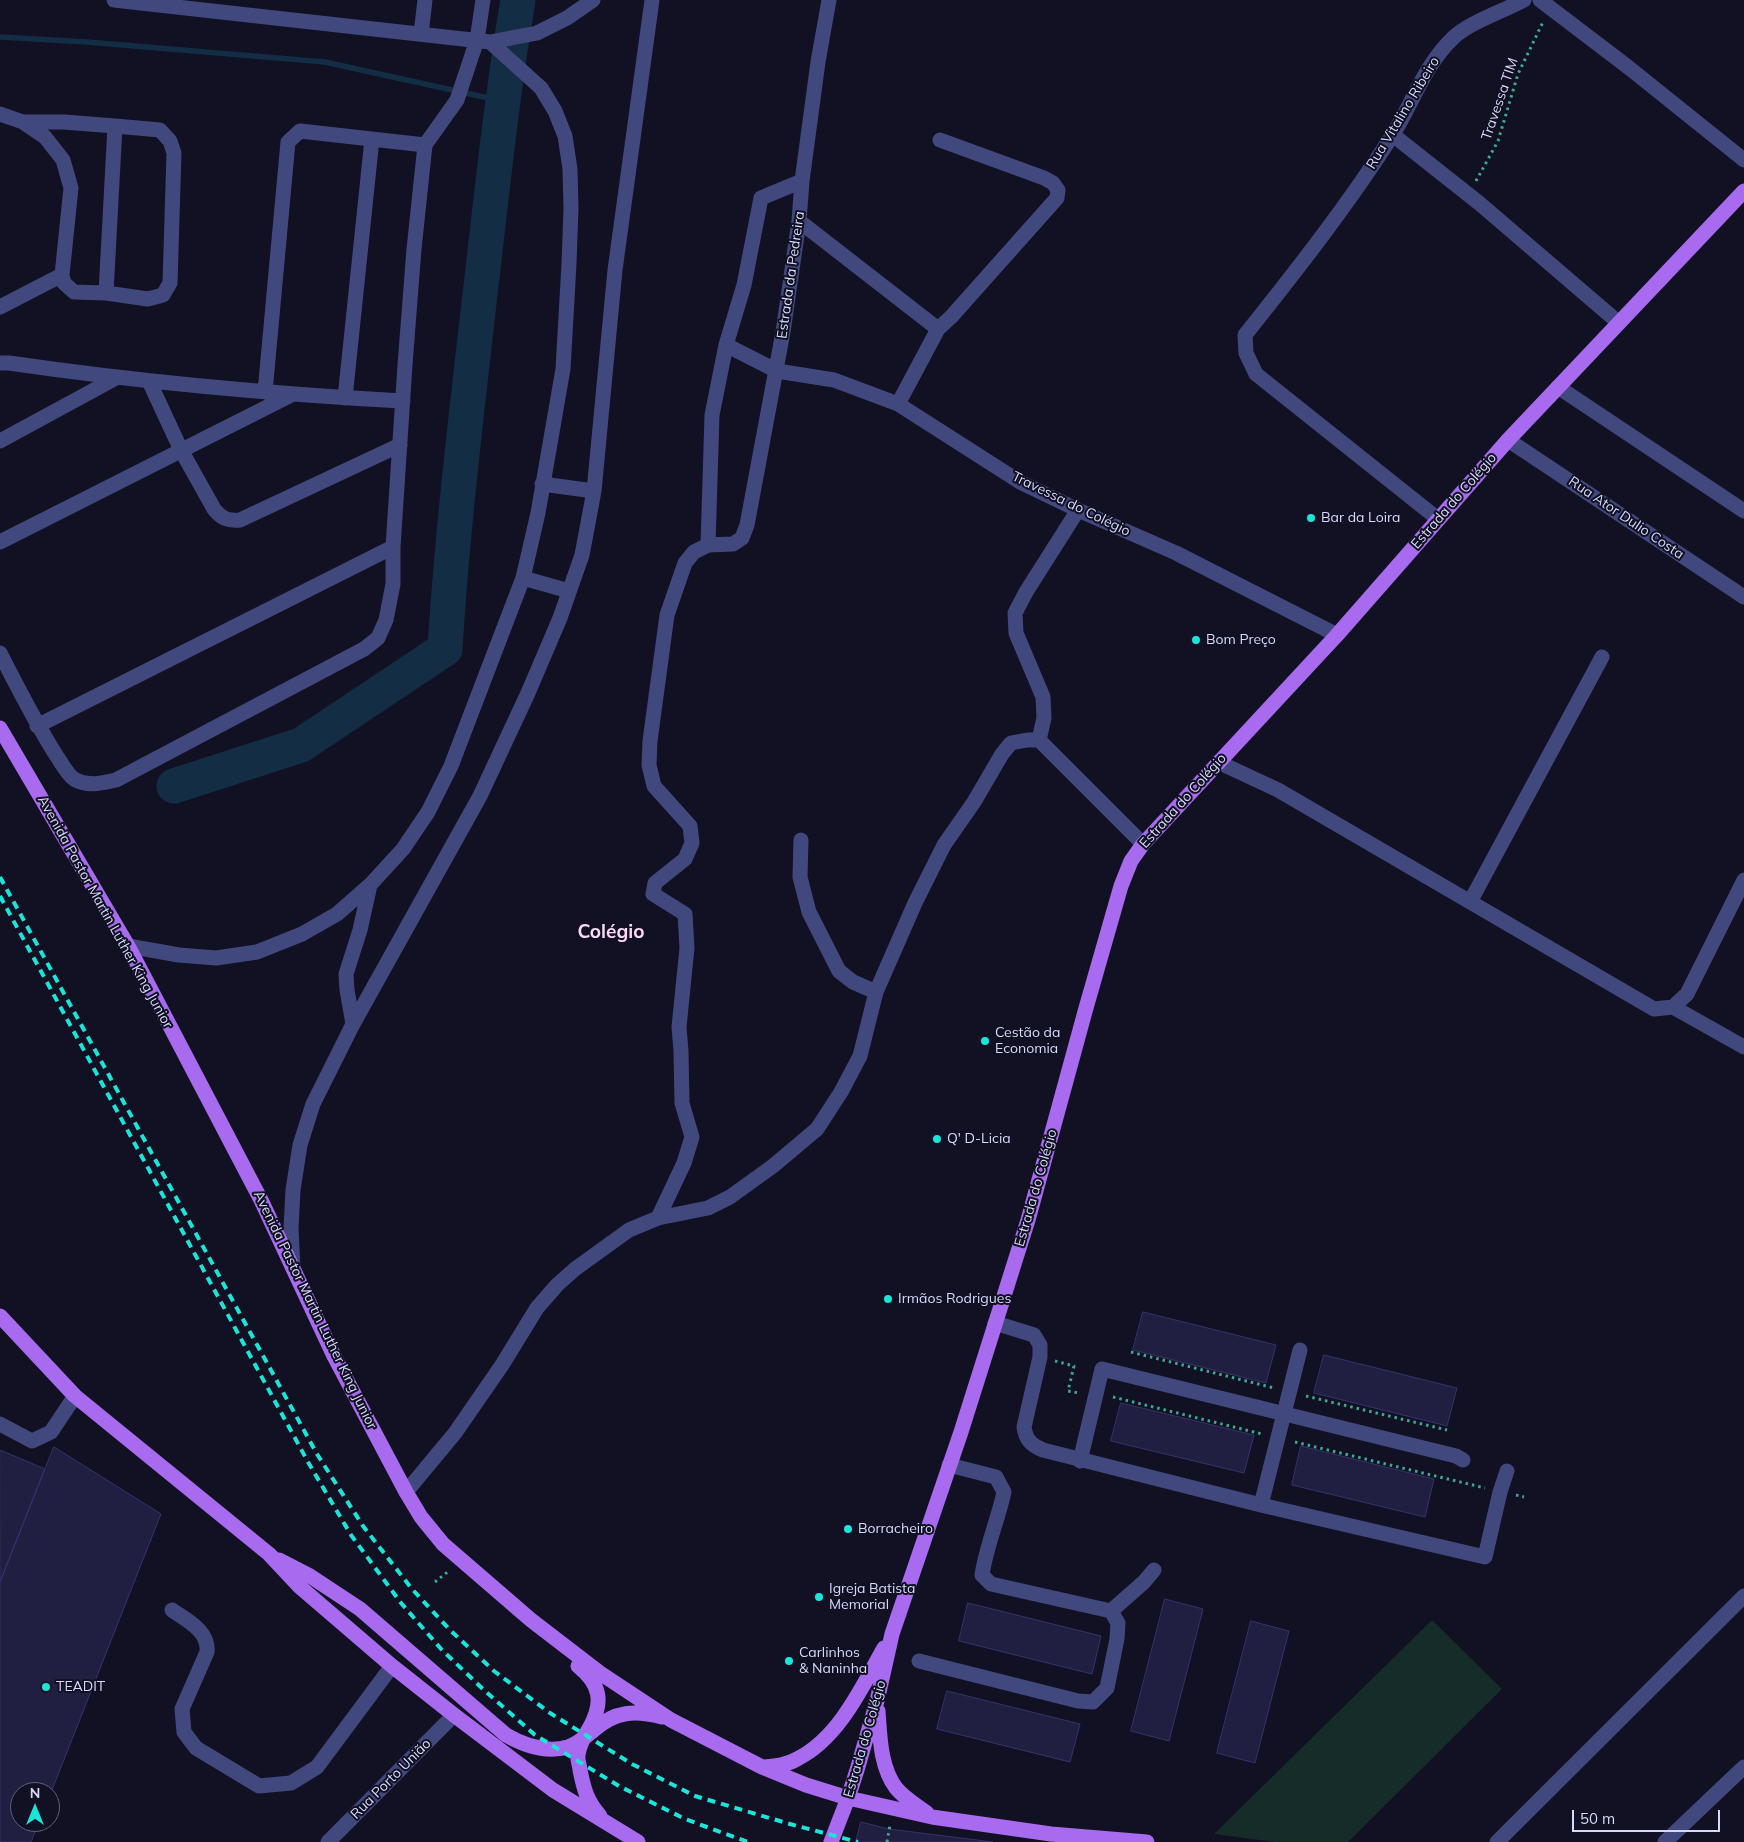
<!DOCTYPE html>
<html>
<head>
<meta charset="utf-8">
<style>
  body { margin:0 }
  #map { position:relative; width:1744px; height:1842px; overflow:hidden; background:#111123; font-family:Mulish,sans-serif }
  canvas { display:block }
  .north { position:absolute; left:10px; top:1782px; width:50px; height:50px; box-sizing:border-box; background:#111123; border:1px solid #606179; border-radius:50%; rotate:0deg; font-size:14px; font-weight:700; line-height:20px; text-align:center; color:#d7d9fb }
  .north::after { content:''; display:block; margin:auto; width:18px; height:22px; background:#19e5d9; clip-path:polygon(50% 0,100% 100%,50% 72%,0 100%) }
  .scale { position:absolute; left:1572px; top:1810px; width:148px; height:22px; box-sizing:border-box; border:2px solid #d7d9fb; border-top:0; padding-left:6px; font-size:15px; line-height:18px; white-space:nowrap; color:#d7d9fb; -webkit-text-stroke:4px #111123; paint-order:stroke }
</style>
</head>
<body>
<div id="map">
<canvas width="1744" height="1842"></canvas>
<div class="north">N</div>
<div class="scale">50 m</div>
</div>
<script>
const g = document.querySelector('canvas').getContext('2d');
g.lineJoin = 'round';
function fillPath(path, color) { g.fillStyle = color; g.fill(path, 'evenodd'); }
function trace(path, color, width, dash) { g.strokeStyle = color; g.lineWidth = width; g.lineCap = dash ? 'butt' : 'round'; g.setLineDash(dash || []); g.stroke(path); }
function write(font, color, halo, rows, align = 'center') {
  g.font = font + ' Mulish,sans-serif'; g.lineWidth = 4; g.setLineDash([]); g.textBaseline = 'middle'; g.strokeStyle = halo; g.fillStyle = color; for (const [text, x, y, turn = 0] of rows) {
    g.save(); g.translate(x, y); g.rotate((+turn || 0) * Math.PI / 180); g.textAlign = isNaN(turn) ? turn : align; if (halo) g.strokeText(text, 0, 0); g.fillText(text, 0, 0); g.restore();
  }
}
fillPath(new Path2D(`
  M1432 1620 1502 1689 1348 1842H1275L1214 1834Z`), '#152c28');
trace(new Path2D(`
  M0 37 87 42 325 62 502 101`), '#132e44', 5.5);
trace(new Path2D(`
  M174 786 301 745 445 649C452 533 466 418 479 303 491 202 501 101 518 0`), '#132e44', 35);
const building = new Path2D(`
  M1143 1312 1276 1345 1266 1383 1133 1350Z
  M1324 1355 1457 1388 1447 1426 1314 1393Z
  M1121 1403 1254 1435 1244 1473 1111 1441Z
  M1301 1446 1434 1479 1425 1517 1292 1485Z
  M54 1447 161 1514 50 1795V1792H20V1822H39L31 1842H0V1582Z
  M0 1450 45 1469 0 1582Z
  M1165 1599 1203 1609 1169 1741 1131 1731Z
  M968 1603 1101 1636 1092 1674 959 1641Z
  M1251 1621 1289 1631 1255 1763 1217 1753Z
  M947 1691 1080 1724 1070 1762 937 1729Z
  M861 1822 889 1829 993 1842H856Z`);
fillPath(building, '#201f42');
trace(building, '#35336b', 1);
trace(new Path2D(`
  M1476 181 1498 141 1518 74 1543 22
  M1131 1352 1274 1388
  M1055 1361 1074 1366 1068 1391 1079 1393
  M1306 1396 1447 1430
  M1113 1397 1262 1434
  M1295 1442 1485 1488
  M1516 1495 1524 1497
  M435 1582 450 1570
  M887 1842 890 1825`), '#3caa91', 3, [2.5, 4]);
trace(new Path2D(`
  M114 0 490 42 537 33 567 18 593 0
  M1540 0 1628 67 1744 160
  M421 34 425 0
  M0 114 23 122 45 137 63 160 71 188 62 275 64 283 74 292 106 293 115 126 64 122H23
  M1393 135 1479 203 1619 323
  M799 221 938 329
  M106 293 148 299 163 295 170 283 174 153 170 141 160 130 115 126
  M0 307 62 275
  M726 345 777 371 834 380 898 404 1020 482 1078 510 1176 553 1337 635
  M0 363H9C140 382 271 394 403 401
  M149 381 181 450 214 509C222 519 228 521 240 520L400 445
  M1558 387 1744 511
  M265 392 288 142 300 131 425 145
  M345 398 372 139
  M898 404 938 329 951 317 1057 198 1058 190 1053 183 1044 178 940 140
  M1508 440 1744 597
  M0 441 116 378
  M542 484 594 491
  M1078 510 1026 592 1015 613 1016 633 1043 697 1044 718 1039 740 1143 844
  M1438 519 1256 374 1246 353 1245 335C1296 271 1347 206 1392 136 1413 103 1424 65 1454 37 1470 22 1504 11 1524 0
  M0 542 291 395
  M708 545 712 415 726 345 744 285 761 198 802 181
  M523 578 569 591
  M0 653C18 688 35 722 56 755 61 762 67 774 74 779 87 787 103 783 116 780L364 649 378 638 386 620 393 584V547L405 365 414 249 425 145 457 100 477 40 483 0
  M37 726 393 547
  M1218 762 1278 790 1654 1009 1673 1007 1687 994 1744 880
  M801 840 800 877 809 912 839 971 853 982 876 992
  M1470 902 1602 657
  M128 946 179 955 216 958 257 952 302 934 337 914 370 885 403 849 428 812 451 766 523 578 538 513 563 369 569 264 571 208 570 169 565 136 555 111 541 88 490 42
  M1673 1007 1744 1047
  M353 1024 347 990 346 974 360 930 370 885
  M658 1218 684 1163 692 1137 682 1103 681 1051 679 1027 687 948 685 914 653 894 655 883 685 859 692 843 690 826 654 786 649 765 650 741 667 615 685 563 694 552 708 545 733 544 742 538 747 525 783 332 799 221 802 181 818 62 829 0
  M293 1268 291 1228 293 1190 300 1145 313 1104 353 1024 480 796 528 693 560 618 582 555 594 491 615 270 652 0
  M995 1323 1034 1335 1040 1345V1357L1024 1427C1026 1440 1031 1445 1043 1450L1261 1505 1485 1557 1500 1492 1507 1471
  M0 1424 32 1441 51 1432 75 1396
  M1080 1461 1102 1369 1456 1456 1463 1460
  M406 1492 455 1433 502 1365 537 1308 557 1285 575 1269 629 1230 658 1218 708 1208 730 1197 773 1166 817 1129 841 1092 860 1056 876 992 915 903 944 845 974 802 1002 754 1011 743 1027 740H1039
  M1261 1505 1300 1350
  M172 1610C188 1621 209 1631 207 1652L182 1709 184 1732 196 1748 259 1786 291 1783 317 1767 392 1666
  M1111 1611 1144 1582 1154 1570
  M919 1661 1078 1701 1093 1702 1107 1688 1117 1639 1118 1623 1111 1611 991 1584 982 1575C986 1547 998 1520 1004 1492L996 1477 949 1465
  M328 1842 454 1715
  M1497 1842 1744 1596
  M1665 1842 1744 1767`), '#41487d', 15);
trace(new Path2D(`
  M0 728 128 946 261 1200 334 1356 406 1492 421 1517 443 1544 531 1620 600 1673 671 1720 762 1767 806 1785 848 1798 932 1817 1051 1834 1147 1842
  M0 1316 75 1396 269 1554 300 1587 392 1666 454 1715 553 1790 638 1842
  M279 1560 310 1576 360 1609 506 1735C525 1746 546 1753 568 1747 578 1744 586 1736 594 1730 615 1711 635 1710 662 1717
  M578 1666C600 1684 604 1701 590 1727 585 1735 579 1745 578 1755 577 1760 580 1766 580 1770 584 1790 587 1801 600 1816
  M878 1711C880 1736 880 1767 896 1788 904 1798 916 1805 927 1813
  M764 1767C775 1766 787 1765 797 1759 839 1738 862 1687 884 1648
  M831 1842 848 1798 857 1770 877 1701 892 1634 961 1432 1028 1220 1086 1008 1121 886 1131 861 1143 844 1337 635 1508 440 1744 191`), '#a86aef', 15);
trace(new Path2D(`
  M0 877 317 1454 363 1526 412 1589 450 1630 494 1671 550 1713 632 1764 695 1796 790 1824 858 1842
  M0 896 308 1462 351 1535 401 1603 442 1650 485 1691 535 1735 619 1786 685 1819 748 1842`), '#19e5d9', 4, [8, 6]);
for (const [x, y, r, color] of [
  [1311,518,5,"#19e5d9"],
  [1196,640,5,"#19e5d9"],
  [985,1041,5,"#19e5d9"],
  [937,1139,5,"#19e5d9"],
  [888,1299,5,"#19e5d9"],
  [848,1529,5,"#19e5d9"],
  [819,1597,5,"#19e5d9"],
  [789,1661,5,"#19e5d9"],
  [46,1687,5,"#19e5d9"]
]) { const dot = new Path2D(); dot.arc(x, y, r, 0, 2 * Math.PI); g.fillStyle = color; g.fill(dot); trace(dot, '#111123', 2); }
write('14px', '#d7d9fb', '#111123', [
  ["Travessa TIM",1500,99,-71],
  ["Rua Vitalino Ribeiro",1403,113,-59],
  ["Estrada da Pedreira",791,275,-82],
  ["Estrada do Colégio",1454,501,-49],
  ["Travessa do Colégio",1071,504,26],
  ["Rua Ator Dulio Costa",1626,518,34],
  ["Estrada do Colégio",1183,801,-48],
  ["Avenida Pastor Martin Luther King Junior",105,912,61],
  ["Estrada do Colégio",1036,1188,-74],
  ["Avenida Pastor Martin Luther King Junior",315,1310,64],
  ["Estrada do Colégio",865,1739,-74],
  ["Rua Porto União",391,1779,-45]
]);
write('14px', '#d7d9fb', '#111123', [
  ["Bar da Loira",1321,518],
  ["Bom Preço",1206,640],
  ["Cestão da",995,1033],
  ["Economia",995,1049],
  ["Q' D-Licia",947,1139],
  ["Irmãos Rodrigues",898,1299],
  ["Borracheiro",858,1529],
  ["Igreja Batista",829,1589],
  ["Memorial",829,1605],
  ["Carlinhos",799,1653],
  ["& Naninha",799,1669],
  ["TEADIT",56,1687]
], 'left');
write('bold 19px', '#fbd9f4', '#111123', [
  ["Colégio",611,932]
]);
</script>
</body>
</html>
